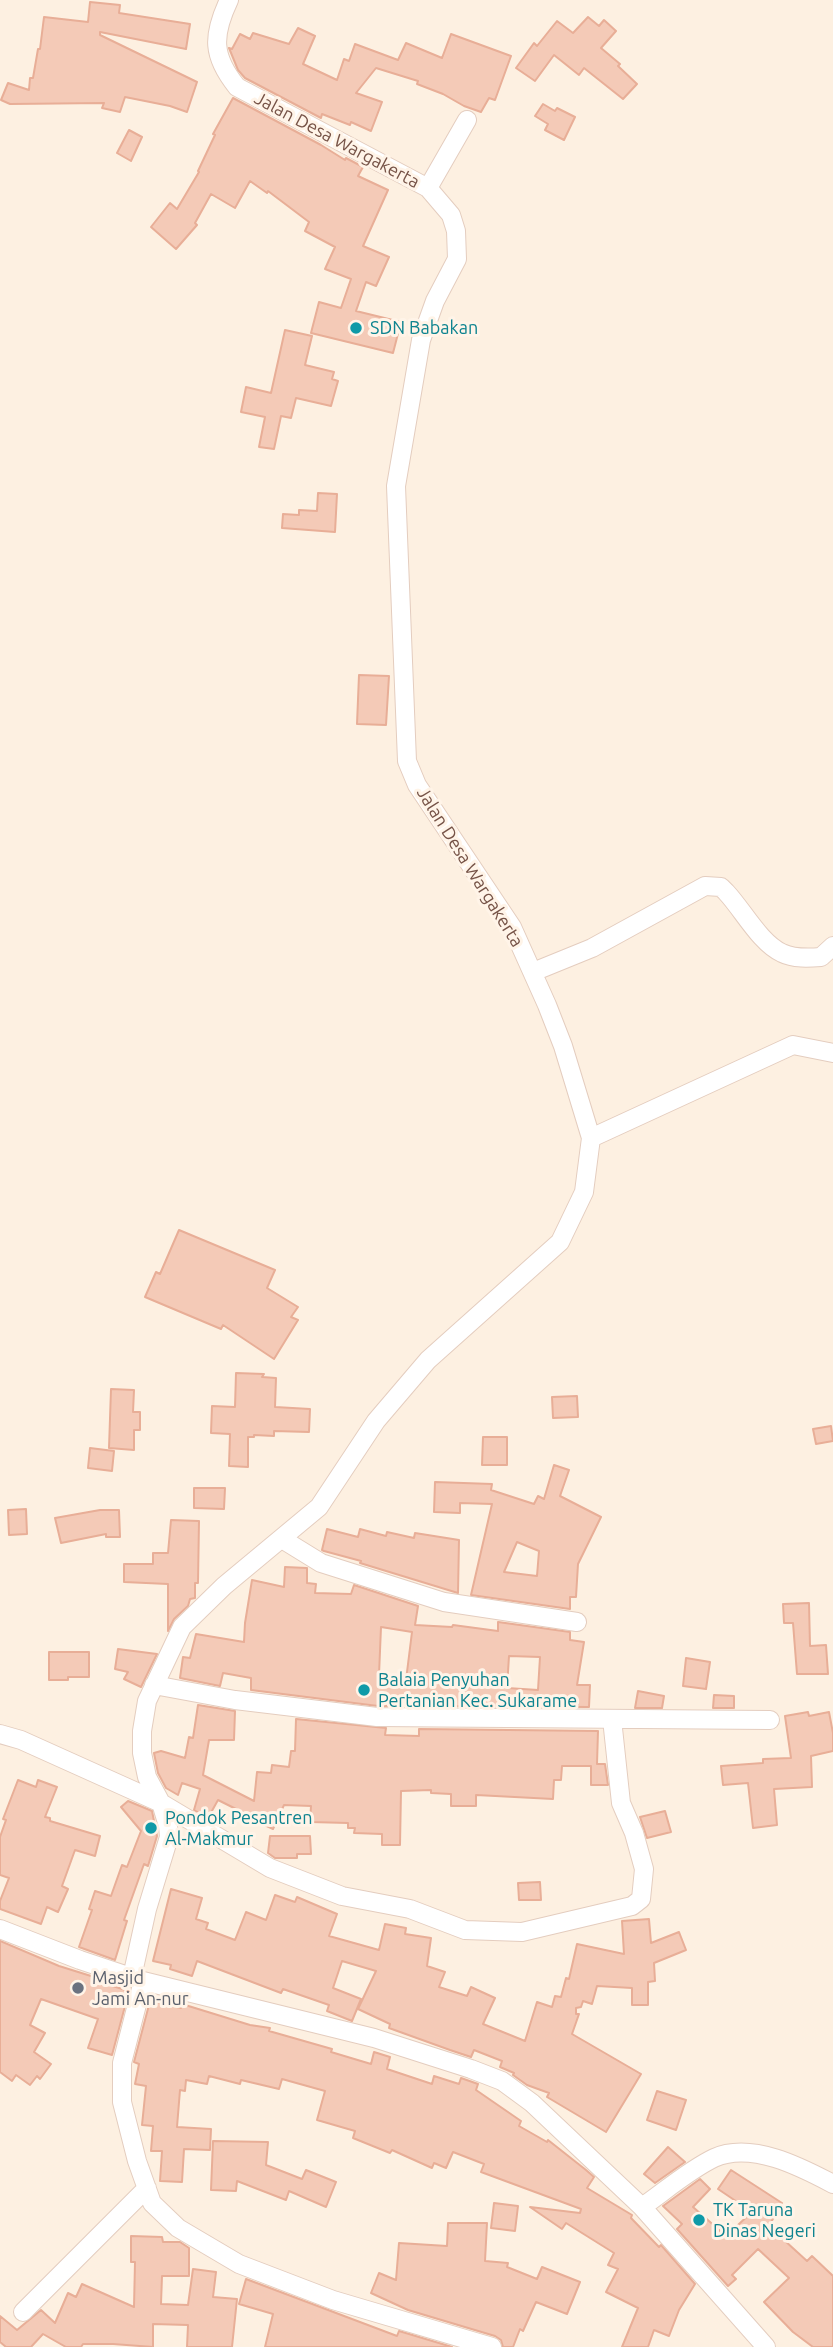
<!DOCTYPE html>
<html>
<head>
<meta charset="utf-8">
<style>
  body { margin:0 }
  canvas { display:block; background:#fdf0e1 }
</style>
</head>
<body>
<canvas width="833" height="2347"></canvas>
<script>
const g = document.querySelector('canvas').getContext('2d');
g.lineJoin = 'round';
function fillPath(path, color) { g.fillStyle = color; g.fill(path, 'evenodd'); }
function trace(path, color, width, dash) { g.strokeStyle = color; g.lineWidth = width; g.lineCap = dash ? 'butt' : 'round'; g.setLineDash(dash || []); g.stroke(path); }
function write(font, color, halo, rows, align = 'center') {
  g.font = font + ' Ubuntu,sans-serif'; g.lineWidth = 6; g.setLineDash([]); g.textBaseline = 'middle'; g.strokeStyle = halo; g.fillStyle = color; for (const [text, x, y, turn = 0] of rows) {
    g.save(); g.translate(x, y); g.rotate((+turn || 0) * Math.PI / 180); g.textAlign = isNaN(turn) ? turn : align; if (halo) g.strokeText(text, 0, 0); g.fillText(text, 0, 0); g.restore();
  }
}
const building = new Path2D(`
  M90 2 120 5 119 13 190 24 186 49 100 32V35L197 82 187 112 170 106 125 97 120 112 102 108 104 103 10 104 1 100 8 83 29 90 30 78H33L38 49H40L44 17 88 22Z
  M588 17 599 26 604 20 616 31 601 48 620 64 618 66 637 84 623 99 584 68 579 75 554 55 535 81 516 68 534 43 537 46 557 21 573 33Z
  M298 28 315 36 303 64 337 80 344 59 349 61 355 44 398 60 406 43 442 58 451 34 511 56 495 100 489 98 481 112 464 106 443 94 417 84 418 81 376 68 356 93 382 102 371 131 351 122 350 125 322 114 321 118 245 78 238 70 229 48 232 49 240 34 250 39 253 33 289 44Z
  M233 98 321 145 345 160 346 158 363 167 358 176 388 190 363 246 389 257 376 286 366 282 356 311 401 322 393 353 311 333 319 302 341 308 351 279 325 269 335 247 305 231 309 222 268 191 267 193 250 181 235 208 211 194 195 223 197 225 176 249 151 227 170 203 177 209 199 172 198 171 215 135 213 134Z
  M543 104 555 111 557 108 575 117 564 140 545 130 548 124 535 116Z
  M129 130 142 137 131 161 117 153Z
  M285 330 312 336 305 365 334 372 332 379 338 381 331 406 296 398 291 418 281 416 274 449 259 447 265 417 241 412 246 387 271 393Z
  M318 493 337 494 335 532 282 528 283 514 299 515V510L317 511Z
  M359 675 389 676 386 725 357 724Z
  M179 1230 275 1270 267 1288 298 1307 291 1317 298 1320 274 1359 223 1325 221 1329 145 1297 156 1272 160 1274Z
  M236 1373 264 1374 262 1377 276 1378 275 1407 310 1409 309 1432 274 1431V1436L254 1435V1437H248V1467L229 1466 230 1434 211 1433 212 1406 235 1407Z
  M111 1389 134 1390 133 1412H140V1430H134V1450L109 1448Z
  M577 1396 578 1417 553 1418 552 1397Z
  M831 1426 833 1441 816 1444 813 1429Z
  M483 1437H507V1465H482Z
  M90 1448 114 1451 112 1471 88 1468Z
  M554 1465 569 1470 560 1496 601 1517 578 1564 576 1597H570V1609L471 1595 492 1504 460 1503V1513L434 1512 435 1482 492 1484 491 1490 534 1504 538 1496 544 1499ZM517 1542 539 1551 537 1576 504 1572Z
  M194 1488H225L224 1509 194 1508Z
  M26 1509 27 1534 9 1535 8 1510Z
  M100 1510H119L120 1537H106V1534L61 1543 55 1518Z
  M171 1520 199 1521 198 1583H195V1598L190 1599 188 1606 174 1619 168 1631V1584L124 1582V1564H153V1553H168Z
  M327 1529 358 1537 360 1529 386 1536 387 1532 414 1538 415 1533 459 1540 458 1593 360 1563 361 1561 324 1551 322 1550Z
  M285 1567 307 1568V1583L316 1584 315 1593 351 1594 354 1585 418 1606 415 1625 452 1627 453 1625 498 1631V1622L570 1632V1640L584 1642 577 1685H590L589 1707 419 1706V1700L391 1699 390 1706H378L251 1690V1678L223 1673 220 1686 180 1678 183 1657 190 1658 196 1634 244 1642 245 1623 252 1580 284 1587ZM381 1627 412 1632 406 1680 379 1675ZM509 1656 540 1657 538 1690 507 1688Z
  M809 1603 810 1646 826 1645 828 1674H797L793 1623H784L783 1604Z
  M118 1649 157 1654 141 1687 124 1679 128 1672 115 1669Z
  M49 1652H89V1677H68V1680H49Z
  M686 1658 710 1662 706 1689 683 1686Z
  M638 1691 664 1696 662 1708H635Z
  M714 1695 734 1696V1708H713Z
  M198 1705 235 1711 234 1740H209L203 1775 254 1801 257 1772 271 1773 272 1765 289 1767 291 1751H295L296 1719 386 1728 385 1735 419 1736V1729L598 1731 597 1764H605L608 1785H591V1766H562L561 1780H554L553 1799 476 1795V1806H451V1794L431 1793V1790L401 1791 400 1845H382V1834L354 1833 355 1828H348V1823L310 1822 311 1806 284 1805 273 1829 243 1815 244 1813 218 1800 208 1818 194 1810 200 1789 182 1783 178 1795 166 1788 158 1773 154 1753 161 1751 185 1758 189 1737 193 1738Z
  M808 1712 809 1716 829 1712 833 1733V1751L811 1756 812 1787 774 1789 777 1825 753 1828 748 1783 723 1785 721 1766 763 1763V1759L791 1758 785 1716Z
  M18 1780 36 1787 38 1780 57 1787 45 1817 50 1818V1821L100 1836 95 1856 75 1850 62 1886 68 1889 58 1912 47 1907 41 1924 0 1909V1901L9 1878 0 1875V1837L6 1820 3 1819Z
  M128 1801 152 1811 157 1836 148 1866 144 1864 124 1920 127 1921 115 1960 79 1947 92 1910 89 1909 95 1891 111 1896 122 1865 127 1867 141 1831 121 1807Z
  M665 1811 671 1832 647 1838 640 1817Z
  M270 1836H310L311 1854H297V1858H275L268 1853Z
  M540 1882 541 1900H519L518 1883Z
  M171 1889 202 1898 196 1919 208 1923 206 1929 235 1940 246 1912 266 1920 275 1895 295 1902 297 1897 337 1914 329 1936 379 1950 385 1924 406 1928 405 1934 431 1938 427 1966 445 1972 439 1987 467 1996 471 1987 495 1998 483 2024 525 2041 537 2002 552 2007 555 1996 561 1997 566 1978 569 1979 577 1944 624 1954 622 1921 649 1919 651 1943 679 1932 686 1950 654 1963 655 1981 648 1982V2005H632V1988L597 1986 592 2004 583 2001 581 2007 576 2008V2014H579L572 2034 641 2074 606 2132 547 2097 549 2093 527 2085 513 2075 514 2073 500 2067 502 2061 474 2050 471 2057 450 2050 389 2028 390 2024 358 2009 376 1971 342 1961 333 1988 361 1999 352 2021 327 2011 329 2005 283 1989 281 1993 197 1961 192 1976 170 1969 171 1965 153 1961Z
  M0 1941 59 1966 107 1981 106 1984 129 1991 112 2055 88 2048 98 2019 41 1999 30 2025 45 2033 34 2052 51 2064 40 2079 37 2076 30 2085 16 2075 12 2081 0 2072Z
  M150 2001 181 2008 182 2004 250 2025 270 2028 269 2031 332 2049 331 2052 371 2064 374 2052 390 2057 387 2069 432 2084 434 2076 459 2084 461 2078 478 2084 476 2090 521 2121 519 2126 547 2142 548 2140 586 2170 594 2177 587 2188 632 2215 631 2218 659 2247 661 2245 695 2284 679 2310 669 2336 654 2330 648 2347H622L638 2308 606 2292 618 2269 608 2265 614 2253 566 2223 562 2229 530 2207 580 2213 581 2209 481 2172 484 2164 453 2152 446 2168 434 2163 432 2168 392 2150 390 2153 353 2138 355 2131 317 2120 325 2091 282 2079 279 2089 241 2080 240 2084 209 2076 207 2084 186 2080 185 2091 180 2090 177 2127 211 2129 210 2150 184 2149 182 2182 160 2181 162 2151H151L153 2126 142 2125 146 2086 135 2084 139 2064 134 2062Z
  M657 2091 686 2100 676 2130 647 2120Z
  M213 2141 268 2142 266 2165 302 2179 306 2170 336 2182 326 2207 289 2191 286 2200 237 2181 236 2191 211 2190Z
  M668 2147 685 2162 655 2183 644 2174Z
  M731 2170 782 2203 770 2224 774 2227 772 2229 807 2261 812 2256 833 2276V2347H813L793 2332 764 2302 789 2278 758 2249 732 2275 736 2279 728 2286 677 2229 682 2224 663 2206 700 2179 710 2189 693 2207 726 2236 752 2212 718 2189Z
  M494 2203 518 2206 515 2231 491 2228Z
  M448 2223H487L485 2261 508 2263 507 2267 537 2279 542 2267 580 2282 567 2314 536 2302 523 2331 520 2329 513 2347H503L501 2340 495 2336 408 2310 371 2293 379 2273 396 2280 399 2243 447 2246Z
  M131 2236 162 2237 163 2242H180L189 2248V2276H162L161 2304 188 2305 193 2269 216 2272 213 2297 237 2299 232 2347H187L188 2325 153 2324V2347L113 2344H83L81 2347H66L43 2334 31 2347H6L0 2342V2316L17 2330 41 2310 55 2323 68 2293 76 2297 82 2284 134 2307 135 2262H131Z
  M246 2279 397 2336 399 2331 452 2347H265L273 2314 239 2304Z`);
fillPath(building, '#f4cab7');
trace(building, '#e8ae97', 2);
const minor = new Path2D(`
  M428 188 467 120
  M533 972 592 948 705 886 721 887 726 892C743 910 760 943 782 953 794 959 809 958 821 957L833 946
  M591 1138 793 1045 833 1053
  M282 1539 321 1563 444 1602 577 1622
  M154 1685 235 1700 377 1717 770 1720
  M0 1734 21 1740 161 1803 270 1868 342 1896 410 1909 465 1930 522 1932 632 1906 641 1899 644 1869 634 1833 621 1803 612 1719
  M0 1929 80 1960 143 1981 374 2038 471 2069 502 2081 532 2103 642 2207 766 2347
  M132 1977 147 1909 169 1837 168 1826 161 1803 147 1777 142 1753V1731L147 1701 182 1627 224 1586 319 1507 376 1421 428 1360 560 1242 584 1192 591 1138 563 1046 547 1005 512 927 417 785 407 761 396 486 421 340 435 301 457 259 456 231 451 215 428 188 237 87C212 56 212 36 229 0
  M143 1981 122 2063V2102L137 2161 152 2203 178 2228 239 2264 333 2300 492 2347
  M642 2207C665 2191 689 2170 714 2158 751 2141 801 2167 833 2184
  M23 2312 147 2188`);
trace(minor, '#e4cdbf', 20);
trace(minor, '#fff', 18);
for (const [x, y, r, color] of [
  [356,328,7,"#0f9aa8"],
  [364,1690,7,"#0f9aa8"],
  [151,1828,7,"#0f9aa8"],
  [78,1988,7,"#6b7280"],
  [699,2220,7,"#0f9aa8"]
]) { const dot = new Path2D(); dot.arc(x, y, r, 0, 2 * Math.PI); g.fillStyle = color; g.fill(dot); trace(dot, '#fff4e8', 2.5); }
write('18px', '#765347', '#fff4e8', [
  ["Jalan Desa Wargakerta",337,140,28],
  ["Jalan Desa Wargakerta",470,867,58]
]);
write('18px', '#0d838f', '#fff4e8', [
  ["SDN Babakan",370,328],
  ["Balaia Penyuhan",378,1680],
  ["Pertanian Kec. Sukarame",378,1701],
  ["Pondok Pesantren",165,1818],
  ["Al-Makmur",165,1839],
  ["TK Taruna",713,2210],
  ["Dinas Negeri",713,2231]
], 'left');
write('18px', '#5b616d', '#fff4e8', [
  ["Masjid",92,1978],
  ["Jami An-nur",92,1999]
], 'left');
</script>
</body>
</html>
